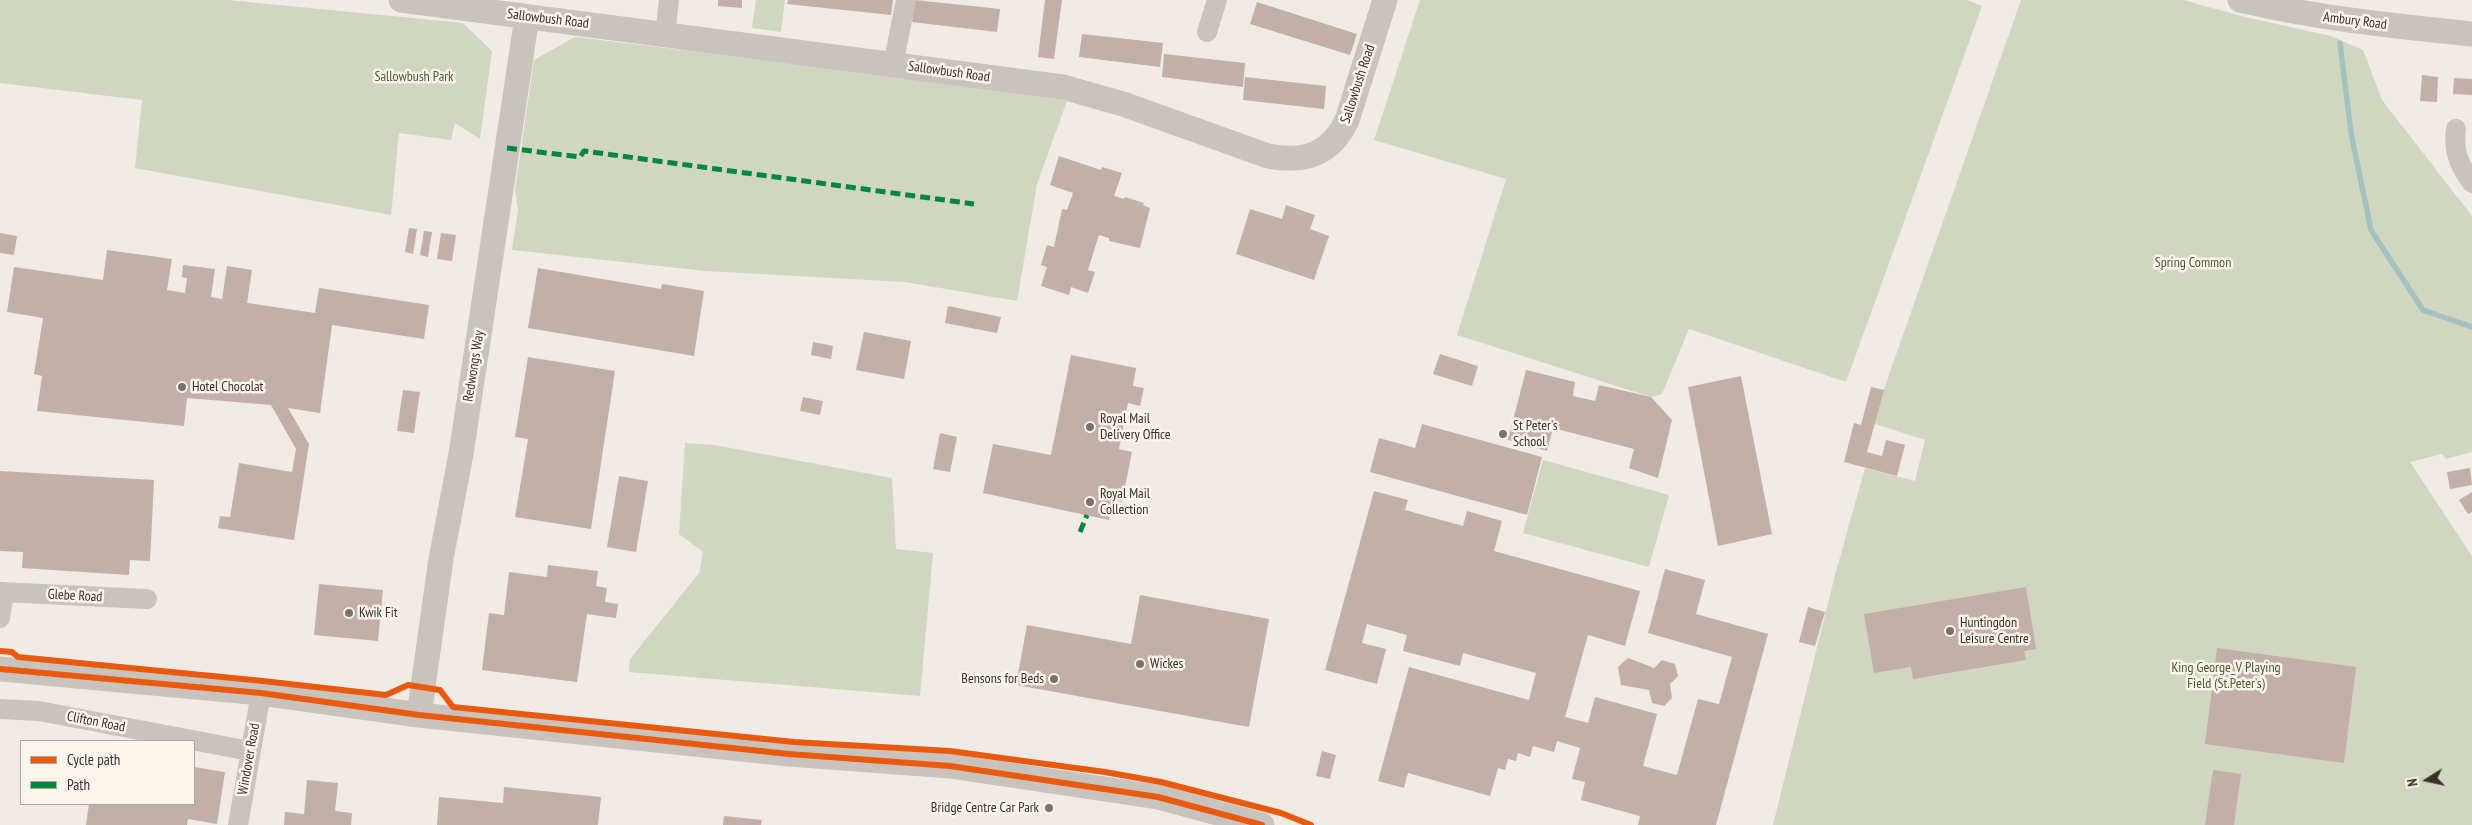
<!DOCTYPE html>
<html>
<head>
<meta charset="utf-8">
<style>
  body { margin:0 }
  #map { position:relative; width:2472px; height:825px; overflow:hidden; background:#f0ebe5; font-family:"PT Sans Narrow",sans-serif }
  canvas { display:block }
  .legend { position:absolute; left:20px; top:740px; width:175px; height:65px; box-sizing:border-box; background:#fbf5ee; border:1px solid #aea6a0; margin:0; padding:6px 9px; list-style:none; font-size:15px; color:#3b302b }
  .legend li { display:flex; align-items:center; gap:10px; height:25px }
  .legend b { width:25px; border:1px solid #aea6a0 }
  .north { position:absolute; left:2402px; top:755px; width:50px; height:50px; -webkit-text-stroke:4px #fbf5ee; paint-order:stroke; rotate:260deg; font-size:14px; font-weight:700; line-height:20px; text-align:center; color:#3b302b }
  .north::after { content:''; display:block; margin:auto; width:18px; height:22px; background:#3b302b; clip-path:polygon(50% 0,100% 100%,50% 72%,0 100%) }
</style>
</head>
<body>
<div id="map">
<canvas width="2472" height="825"></canvas>
<ul class="legend">
<li><b style="height:6px;background:#e8590c"></b>Cycle path</li>
<li><b style="height:6px;background:#00873e"></b>Path</li>
</ul>
<div class="north">N</div>
</div>
<script>
const g = document.querySelector('canvas').getContext('2d');
g.lineJoin = 'round';
function fillPath(path, color) { g.fillStyle = color; g.fill(path, 'evenodd'); }
function trace(path, color, width, dash) { g.strokeStyle = color; g.lineWidth = width; g.lineCap = dash ? 'butt' : 'round'; g.setLineDash(dash || []); g.stroke(path); }
function write(font, color, halo, rows, align = 'center') {
  g.font = font + ' "PT Sans Narrow",sans-serif'; g.lineWidth = 5; g.setLineDash([]); g.textBaseline = 'middle'; g.strokeStyle = halo; g.fillStyle = color; for (const [text, x, y, turn = 0] of rows) {
    g.save(); g.translate(x, y); g.rotate((+turn || 0) * Math.PI / 180); g.textAlign = isNaN(turn) ? turn : align; if (halo) g.strokeText(text, 0, 0); g.fillText(text, 0, 0); g.restore();
  }
}
fillPath(new Path2D(`
  M0 0H228L463 23 492 51 480 139 455 123 451 140 399 133 391 215 135 168 142 100 0 83Z
  M756 0H785L781 32 752 28Z
  M1420 0H1967L1982 6 1846 382 1689 329 1662 394 1651 397 1457 335 1506 179 1374 140Z
  M2021 0H2183L2245 17 2331 36 2363 50 2382 100 2472 216V452L2446 459 2442 454 2410 462 2472 556V825H1773L1835 575 1865 468 1915 481 1925 440 1872 423Z
  M575 37 1022 91 1067 101 1037 184 1017 301 905 282 706 271 512 250 518 210 515 190 534 60Z
  M685 443 714 445 892 478 896 549 933 553 920 696 629 672 630 659 699 573 703 552 679 534Z
  M1543 460 1669 495 1649 567 1523 533Z`), '#d1d6bf');
trace(new Path2D(`
  M2340 43 2351 133 2371 230 2423 310 2472 327`), '#a1c2c1', 5.5);
fillPath(new Path2D(`
  M718 0H742V8L718 6Z
  M788 0H893L891 15 787 4Z
  M915 0 1000 9 997 32 912 22Z
  M1045 0H1062L1054 59 1038 57Z
  M1257 2 1357 34 1350 55 1250 24Z
  M1082 34 1163 43 1160 67 1079 57Z
  M1164 54 1245 63 1243 87 1162 77Z
  M2422 75 2438 77 2437 102 2420 101Z
  M1245 77 1326 86 1324 109 1243 100Z
  M2454 78 2472 79V95L2453 94Z
  M1059 156 1101 170 1102 167 1122 173 1114 196 1124 199 1125 197 1144 203 1143 205 1150 208 1140 248 1109 241V238L1099 235 1088 270 1095 272 1088 293 1071 287 1069 295 1041 286 1047 267 1041 265 1047 245 1054 247 1062 209 1067 210 1073 193 1050 185Z
  M1286 205 1315 215 1310 229 1329 236 1314 280 1236 254 1250 209 1282 219Z
  M409 228 417 229 413 254 405 252Z
  M424 231 432 232 428 257 420 255Z
  M0 233 17 236 14 255 0 253Z
  M441 233 456 235 452 261 437 259Z
  M107 250 172 259 167 290 185 293 187 278 182 277 183 265 215 269 211 297 222 299 227 266 252 270 247 303 315 313 319 288 429 305 424 339 332 325 320 413 288 408 309 444 294 540 218 528 220 516 230 517 239 463 292 472 296 449 271 405 187 398 184 426 37 411 42 376 34 374 43 318 7 312 14 267 103 280Z
  M538 268 661 289 662 284 704 291 694 356 528 328Z
  M948 306 1001 317 997 333 945 323Z
  M864 332 911 341 904 379 856 370Z
  M813 342 833 346 831 359 811 355Z
  M1440 354 1478 366 1472 386 1433 374Z
  M1071 355 1136 368 1133 386 1144 388 1140 406 1128 403 1119 449 1132 452 1122 502 1113 500 1109 520 983 493 993 444 1051 455Z
  M528 357 615 371 591 529 515 517 528 439 515 437Z
  M1526 370 1575 382 1573 396 1595 401 1599 385 1651 397 1672 420 1658 478 1629 468 1634 449 1553 428 1547 451 1508 440Z
  M1741 376 1772 534 1718 546 1688 387Z
  M1871 387 1884 390 1867 452 1882 456 1886 440 1905 445 1897 476 1844 462 1854 423 1861 425Z
  M403 390 420 392 414 433 397 431Z
  M803 397 823 401 820 415 800 411Z
  M1422 424 1542 457 1527 515 1370 472 1379 438 1415 448Z
  M940 433 957 437 950 472 933 469Z
  M2470 468 2472 485 2450 489 2447 472Z
  M0 471 154 480 150 561 130 560 129 575 22 568 23 552 0 551Z
  M619 476 648 481 636 552 607 547Z
  M1374 491 1408 500 1405 510 1463 526 1467 511 1502 521 1494 551 1640 591 1625 646 1588 635 1565 717 1588 723 1595 697 1657 714 1643 766 1677 775 1698 699 1719 704 1732 657 1648 633 1665 569 1705 580 1696 614 1768 634 1716 825H1638L1640 816 1581 800 1585 782 1572 779 1580 748 1557 741 1554 752 1533 746 1530 757 1518 753 1516 761 1508 759 1505 770 1498 768 1490 796 1408 773 1404 788 1378 781 1409 667 1529 700 1536 673 1463 653 1460 666 1403 651 1407 635 1367 624 1362 643 1386 649 1377 684 1325 670Z
  M2472 492V512L2468 514 2459 500Z
  M548 565 598 571 596 586 607 588 605 602 618 604 616 618 587 614 577 682 482 670 489 613 504 615 509 572 547 577Z
  M319 584 383 590 378 641 314 635Z
  M2026 587 2036 649 2024 651 2026 660 1913 679 1911 667 1874 673 1864 614Z
  M1140 595 1269 619 1249 727 1016 685 1027 625 1131 644Z
  M1808 607 1825 612 1815 646 1799 642Z
  M2217 648 2356 667 2344 763 2205 744Z
  M1628 658 1654 668 1662 660 1675 664 1678 676 1670 684 1672 698 1664 706 1652 703 1649 690 1621 685 1618 667Z
  M1322 751 1336 755 1330 779 1316 776Z
  M194 767 225 772 217 824 188 819 187 825H86L89 804H194Z
  M2213 770 2241 774 2234 825H2205Z
  M307 780 338 783 335 811 352 813 351 825H284L285 812 304 814Z
  M504 787 601 797 598 825H437L439 797 503 803Z
  M724 816 762 820 761 825H723Z`), '#c3afa7');
trace(new Path2D(`
  M1207 32 1217 0
  M665 35 669 0
  M893 65 906 0
  M2456 129C2453 151 2459 165 2472 183
  M0 592 147 599
  M0 618 4 592
  M0 709 39 711 250 751
  M238 825 261 693`), '#c9c3be', 20);
trace(new Path2D(`
  M401 0 1063 87 1123 104 1268 156C1303 163 1331 155 1347 120L1385 0
  M2240 0C2316 18 2394 26 2472 34
  M0 669 261 693 419 715 789 754 950 766 1158 797 1262 825
  M419 715 441 559 461 454 527 17`), '#c9c3be', 25);
trace(new Path2D(`
  M507 148 580 157 584 151 974 204
  M1080 532 1087 515`), '#00873e', 5, [10, 5]);
trace(new Path2D(`
  M0 651 12 652 18 657 263 681 386 695 408 685 440 690 453 707 794 742 950 751 1105 772 1161 782 1281 813 1311 825
  M0 669 261 693 419 715 789 754 950 766 1158 797 1262 825`), '#e8590c', 6);
for (const [x, y, r, color] of [
  [182,387,5,"#7a716c"],
  [1090,427,5,"#7a716c"],
  [1503,434,5,"#7a716c"],
  [1090,502,5,"#7a716c"],
  [349,613,5,"#7a716c"],
  [1950,631,5,"#7a716c"],
  [1140,664,5,"#7a716c"],
  [1054,679,5,"#7a716c"],
  [1049,808,5,"#7a716c"]
]) { const dot = new Path2D(); dot.arc(x, y, r, 0, 2 * Math.PI); g.fillStyle = color; g.fill(dot); trace(dot, '#fbf5ee', 2); }
write('14px', '#3b302b', '#fbf5ee', [
  ["Sallowbush Road",548,19,7],
  ["Ambury Road",2355,21,7],
  ["Sallowbush Road",949,72,8],
  ["Sallowbush Road",1358,84,-72],
  ["Redwongs Way",474,366,-81],
  ["Glebe Road",75,596,3],
  ["Clifton Road",96,722,11],
  ["Windover Road",249,759,-80]
]);
write('14px', '#4a5a2e', '#fbf5ee', [
  ["Sallowbush Park",414,77],
  ["Spring Common",2193,263],
  ["King George_V Playing",2226,668],
  ["Field (St.Peter's)",2226,684]
]);
write('14px', '#3b302b', '#fbf5ee', [
  ["Hotel Chocolat",192,387],
  ["Royal Mail",1100,419],
  ["Delivery Office",1100,435],
  ["St Peter's",1513,426],
  ["School",1513,442],
  ["Royal Mail",1100,494],
  ["Collection",1100,510],
  ["Kwik Fit",359,613],
  ["Huntingdon",1960,623],
  ["Leisure Centre",1960,639],
  ["Wickes",1150,664],
  ["Bensons for Beds",1044,679,"right"],
  ["Bridge Centre Car Park",1039,808,"right"]
], 'left');
</script>
</body>
</html>
